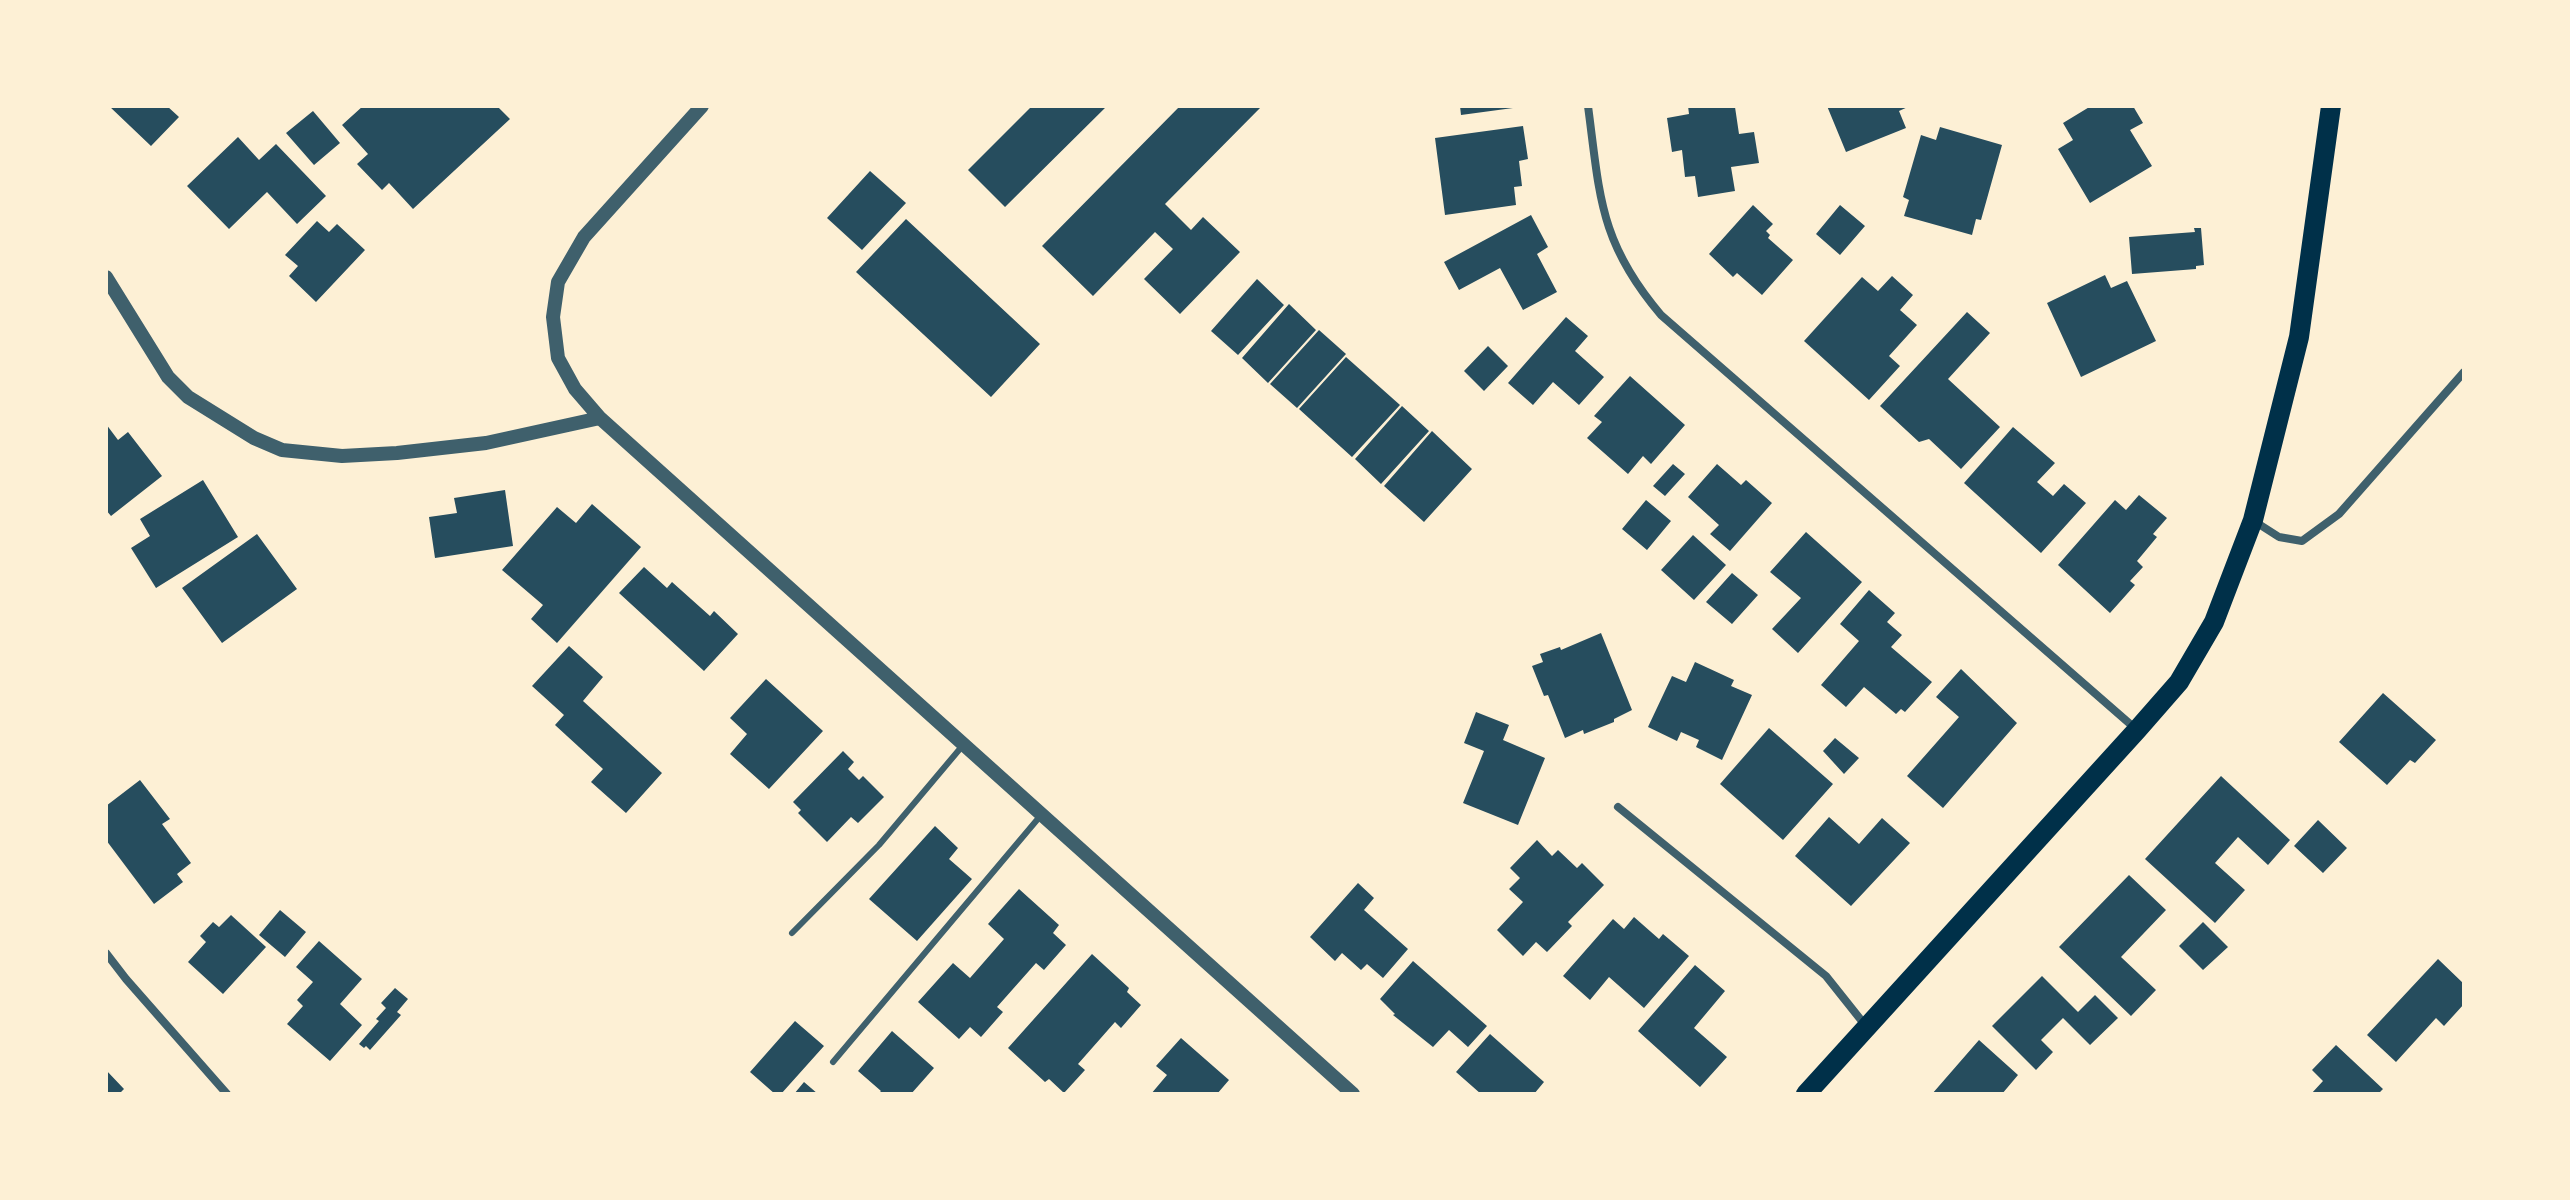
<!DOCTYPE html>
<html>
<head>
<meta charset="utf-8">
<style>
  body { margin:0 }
  #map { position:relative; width:2570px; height:1200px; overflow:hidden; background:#fdf0d5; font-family:"Public Sans",sans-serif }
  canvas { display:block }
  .frame { position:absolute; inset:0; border:108px solid #fdf0d5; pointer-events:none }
</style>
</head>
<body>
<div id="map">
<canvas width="2570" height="1200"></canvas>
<div class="frame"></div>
</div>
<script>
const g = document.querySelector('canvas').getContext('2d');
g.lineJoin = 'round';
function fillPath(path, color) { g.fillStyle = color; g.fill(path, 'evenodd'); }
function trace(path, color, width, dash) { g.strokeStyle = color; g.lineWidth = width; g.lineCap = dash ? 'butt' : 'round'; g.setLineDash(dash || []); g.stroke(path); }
fillPath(new Path2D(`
  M109 106H167L179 117 151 146Z
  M363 106H497L510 119 413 209 389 183 382 190 357 164 368 154 342 125Z
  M1032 106H1107L1005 207 968 170Z
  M1180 106H1262L1165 204 1191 230 1203 217 1240 252 1180 314 1144 279 1173 249 1155 232 1093 296 1042 246Z
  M1460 106H1513V108L1461 115Z
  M1688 106 1735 107 1739 134 1754 132 1759 163 1731 167 1735 191 1698 197 1695 176 1685 177 1682 150 1672 152 1667 118 1689 114Z
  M1827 106H1910L1899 111 1906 128 1846 152Z
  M2091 106H2133L2143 123 2130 130 2152 166 2090 203 2058 149 2073 140 2063 123Z
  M313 111 340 143 314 165 286 133Z
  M1523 126 1528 159 1519 161 1522 186 1514 187 1516 205 1445 215 1435 138Z
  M1940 127 2002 145 1981 220 1976 219 1972 235 1904 216 1909 200 1903 197 1921 135 1936 140Z
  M238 137 259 160 276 144 326 196 297 224 267 192 229 229 187 186Z
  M870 171 906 203 862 250 827 218Z
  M1753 205 1773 224 1766 231 1770 235 1768 238 1793 260 1762 295 1737 273 1733 277 1709 254Z
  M1840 205 1865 226 1840 255 1816 234Z
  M1531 215 1548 247 1537 254 1557 292 1523 310 1500 268 1459 290 1444 262Z
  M906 219 1040 344 991 397 856 272Z
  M317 221 329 232 337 224 365 250 316 302 289 276 298 266 285 255Z
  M2194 228H2201L2204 265 2196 266V269L2132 274 2129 237 2195 232Z
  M2105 275 2111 288 2127 281 2156 341 2081 377 2047 303Z
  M1892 276 1913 295 1900 310 1917 325 1889 356 1900 366 1869 400 1804 341 1862 277 1878 291Z
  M1257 279 1284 305 1238 355 1211 331Z
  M1289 304 1316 330 1268 383 1242 358Z
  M1967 312 1990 333 1948 379 2000 427 1961 469 1929 439 1919 442 1880 406Z
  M1566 317 1588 336 1575 351 1604 377 1579 405 1553 382 1533 405 1508 383Z
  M1319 330 1346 354 1297 408 1270 384Z
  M1488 346 1508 366 1484 391 1464 371Z
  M1346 357 1400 405 1352 457 1299 409Z
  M1630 376 1685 425 1651 464 1643 456 1628 474 1587 438 1602 422 1594 416Z
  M1402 406 1429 431 1381 484 1355 459Z
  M106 424 118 440 128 432 162 476 111 516 106 510Z
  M2013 427 2055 463 2037 482 2053 496 2064 484 2086 503 2041 553 1964 483Z
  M1432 431 1472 469 1424 522 1384 486Z
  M1673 464 1685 474 1665 496 1653 486Z
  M1717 464 1741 485 1746 480 1772 503 1730 551 1710 534 1719 525 1688 497Z
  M203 480 238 537 156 588 131 548 150 536 140 519Z
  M505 490 513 546 435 558 429 517 457 513 454 498Z
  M2139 495 2167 518 2153 534 2157 537 2137 561 2143 567 2130 581 2135 585 2110 613 2058 565 2115 500 2126 510Z
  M1646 500 1671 521 1647 550 1622 529Z
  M592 504 641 547 557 643 531 619 543 605 502 570 557 507 576 523Z
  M1806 532 1862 582 1798 653 1772 629 1801 598 1770 572Z
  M257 534 297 589 222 643 182 588Z
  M1693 535 1726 565 1694 600 1661 570Z
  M644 567 667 588 672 582 710 616 714 611 738 634 704 671 619 593Z
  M1732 573 1758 595 1732 624 1706 602Z
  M1869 590 1895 613 1887 622 1902 635 1891 647 1932 682 1905 712 1901 709 1896 714 1864 687 1846 707 1821 685 1859 641 1840 624Z
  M1601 633 1632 710 1614 719V722L1584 734 1583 730 1565 738 1548 695 1544 696 1532 666 1543 662 1540 654 1560 647 1561 650Z
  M569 646 603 677 583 701 662 773 626 813 591 782 603 769 555 725 564 715 532 686Z
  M1695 662 1734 680 1731 686 1752 695 1722 760 1696 747 1699 740 1681 732 1677 741 1648 727 1672 676 1686 682Z
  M1961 669 2017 723 1943 808 1907 776 1959 717 1936 697Z
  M766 679 823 731 769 789 730 754 747 734 730 718Z
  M2383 693 2436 740 2415 763 2410 760 2387 785 2339 742Z
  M1476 712 1509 725 1503 740 1545 758 1518 825 1463 803 1484 751 1464 743Z
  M1769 728 1833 784 1783 840 1720 784Z
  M1835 738 1859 758 1844 774 1823 751Z
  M843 751 854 762 848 769 859 780 863 776 884 797 858 823 851 817 827 842 798 813 801 810 793 802Z
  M2221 776 2290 840 2268 865 2238 837 2215 863 2245 890 2215 923 2145 859Z
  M140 780 170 819 162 824 191 863 177 874 183 882 154 904 106 840V806Z
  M1829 817 1859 844 1882 818 1910 843 1851 906 1795 856Z
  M2318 820 2347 848 2323 873 2294 846Z
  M935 826 958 848 949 859 972 879 917 941 869 899Z
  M1537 840 1552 856 1558 850 1577 868 1582 863 1604 885 1568 922 1572 926 1547 952 1536 942 1523 956 1497 930 1523 902 1509 889 1520 878 1510 868Z
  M2129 875 2166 910 2121 957 2156 990 2131 1016 2059 947Z
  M1358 883 1374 898 1364 910 1408 949 1383 978 1367 964 1361 970 1342 953 1335 961 1310 937Z
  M1019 889 1059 925 1053 933 1066 945 1044 970 1036 963 997 1007 1003 1012 981 1037 970 1027 959 1039 918 1002 953 963 970 978 1004 939 988 924Z
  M280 910 306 932 285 957 259 935Z
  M231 915 266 947 223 994 188 962 206 942 200 936 213 922 219 927Z
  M1634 917 1659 939 1663 934 1689 956 1644 1008 1609 977 1590 1000 1563 976 1613 919 1624 929Z
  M2203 922 2228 947 2203 970 2179 946Z
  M319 941 362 979 340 1004 362 1025 330 1061 287 1024 303 1006 297 1000 313 982 296 967Z
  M1092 954 1129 988 1127 992 1141 1005 1121 1028 1115 1022 1078 1064 1085 1070 1064 1093 1049 1079 1045 1082 1008 1048Z
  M2438 959 2464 984V1004L2444 1026 2436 1018 2396 1062 2367 1035Z
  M1413 961 1487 1026 1468 1047 1449 1030 1433 1047 1393 1015 1395 1014 1380 999Z
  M1695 965 1725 991 1694 1028 1727 1057 1700 1087 1638 1031Z
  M2042 976 2078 1012 2095 995 2118 1018 2090 1045 2063 1018 2041 1040 2053 1052 2036 1070 1992 1026Z
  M395 988 408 999 397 1012 401 1015 370 1050 366 1046 364 1048 359 1044 379 1021 376 1019 386 1008 381 1003Z
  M795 1021 824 1046 781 1094H775L750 1072Z
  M892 1031 934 1068 911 1094H878L881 1091 858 1071Z
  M1490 1034 1544 1082 1534 1094H1481L1456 1072Z
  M1181 1038 1229 1080 1217 1094H1151L1167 1075 1156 1066Z
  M1979 1040 2018 1075 2002 1094H1932Z
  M2336 1045 2383 1089 2378 1094H2311L2323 1081 2312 1070Z
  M106 1070 124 1089 119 1094H106Z
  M804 1082 818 1094H794Z`), '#264d5e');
trace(new Path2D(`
  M792 933 879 845 964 744
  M833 1062 1042 814`), '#3f606c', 6);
trace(new Path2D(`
  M1588 106C1600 196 1599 242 1661 315L2137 730
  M2254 521 2279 537 2302 541 2339 514 2464 372
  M1618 807 1826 976 1865 1025
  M106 953 126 979 227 1094`), '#3f606c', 8);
trace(new Path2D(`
  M106 277 168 377 188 397 254 438 282 450 342 456 397 453 486 443 600 418 1353 1094
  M600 418 575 389 558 358 553 317 558 282 584 237 702 106`), '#3f606c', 14);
trace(new Path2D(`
  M1806 1094 2137 730 2179 682 2214 622 2253 520 2299 337 2331 106`), '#003049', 20);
</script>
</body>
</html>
